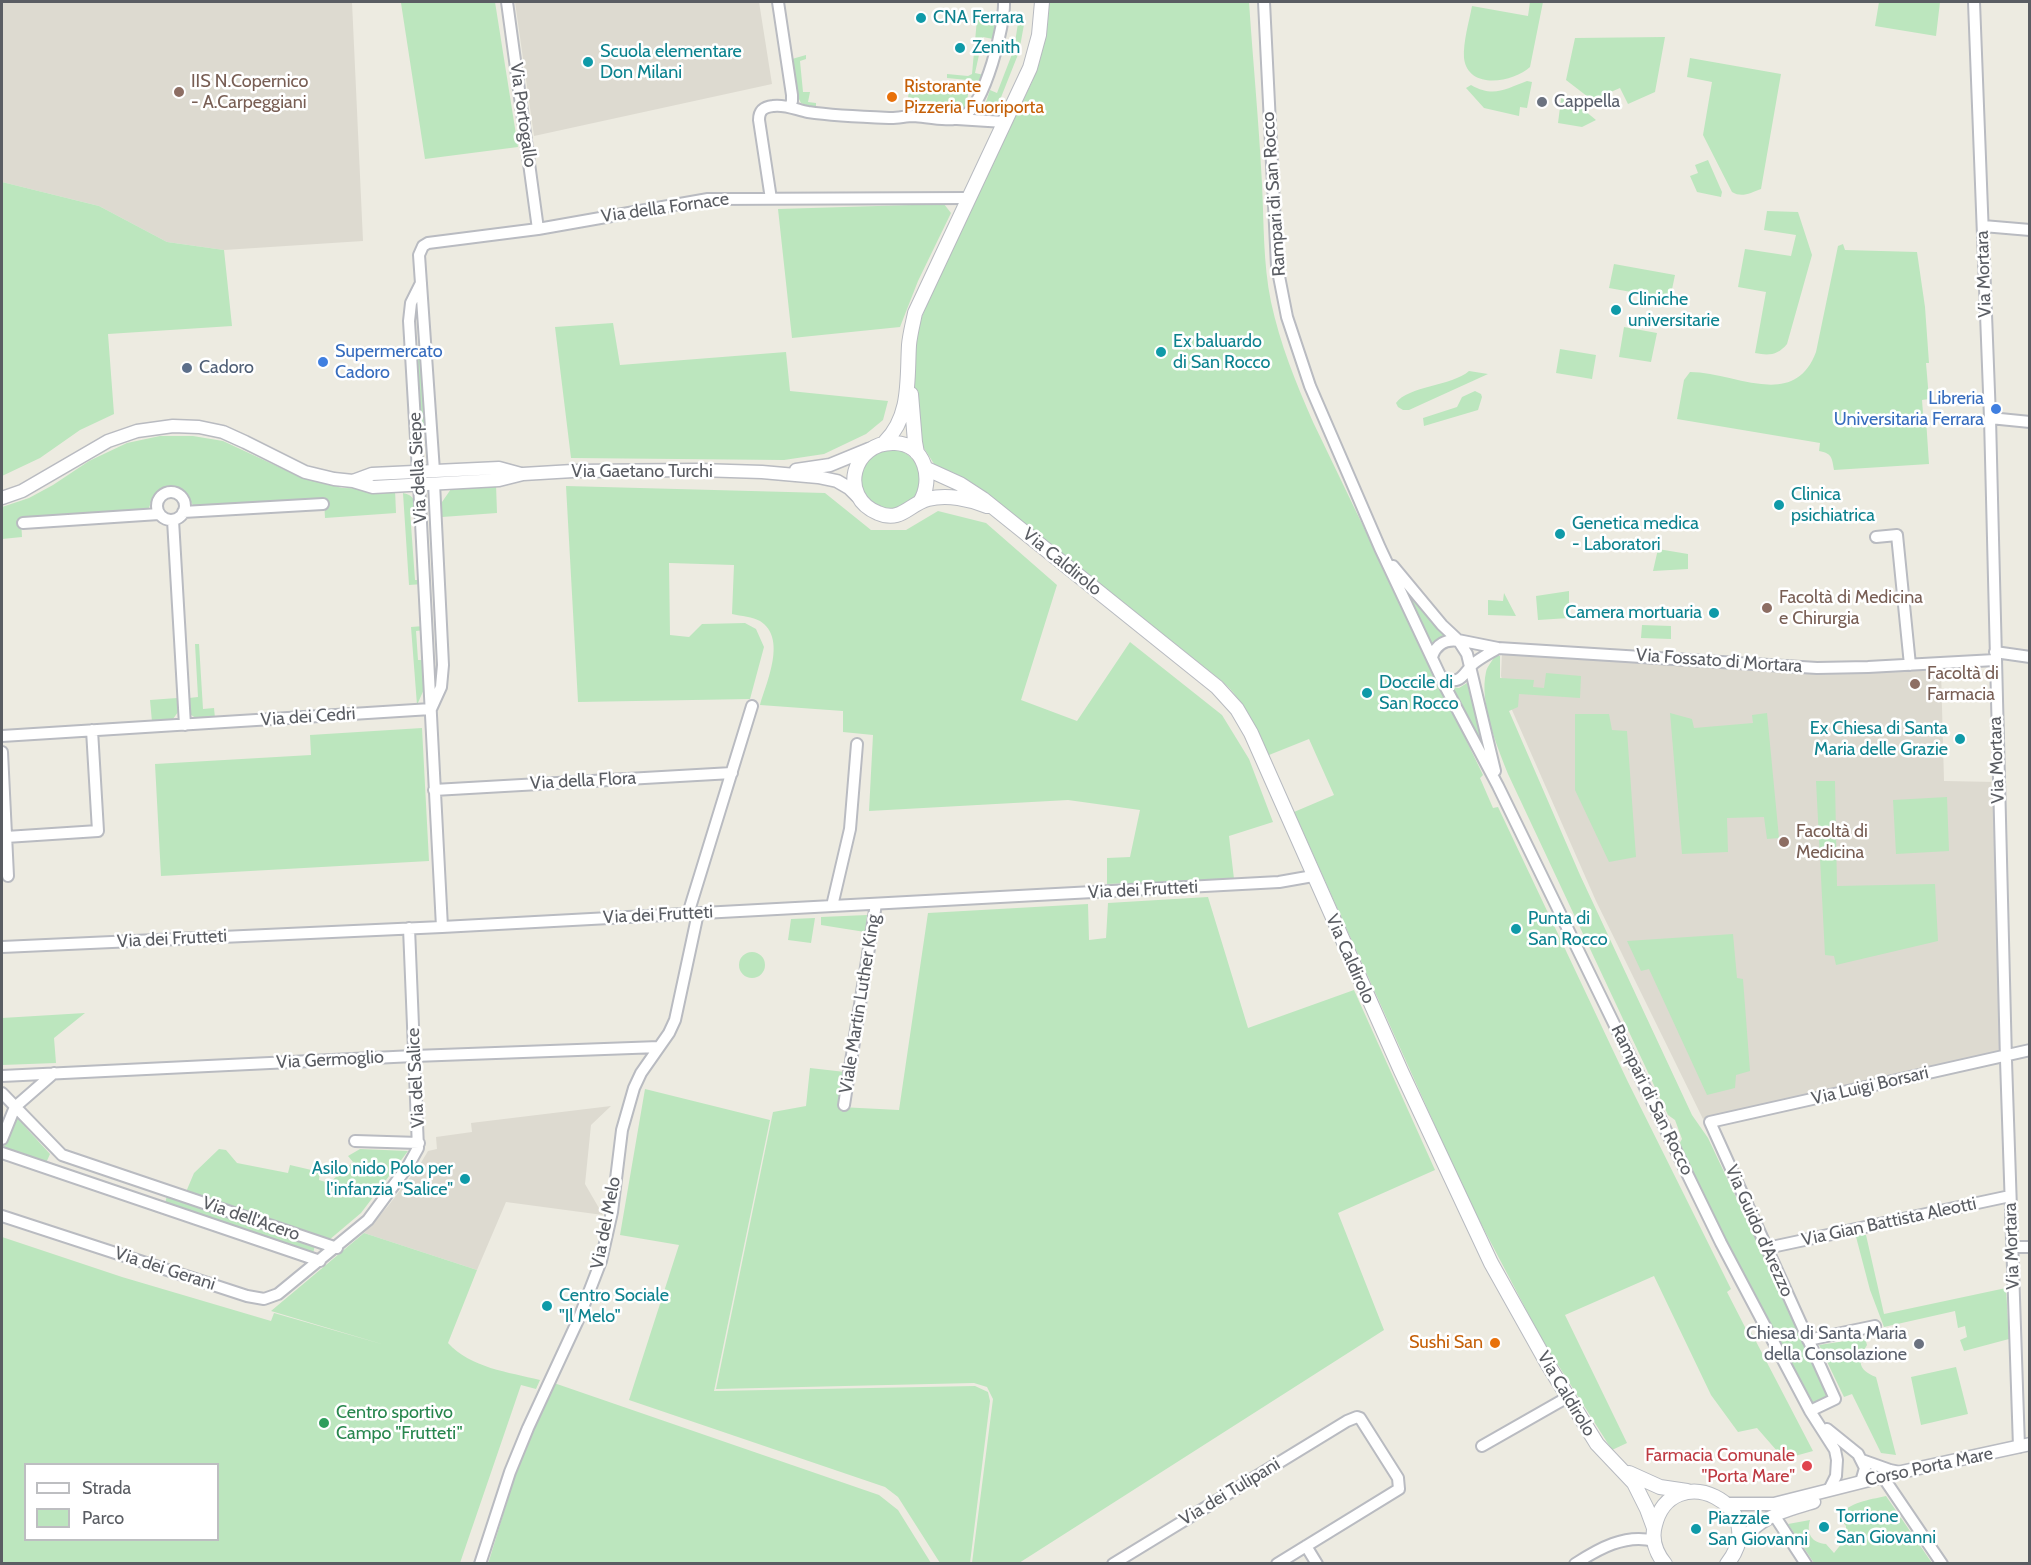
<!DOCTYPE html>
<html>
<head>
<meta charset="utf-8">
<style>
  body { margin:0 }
  #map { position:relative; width:2031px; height:1565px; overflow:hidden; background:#edebe1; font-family:Cabin,sans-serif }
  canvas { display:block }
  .frame { position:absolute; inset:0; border:3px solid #5a5d63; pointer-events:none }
  .legend { position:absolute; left:24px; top:1463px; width:195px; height:78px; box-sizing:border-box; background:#fff; border:2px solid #bdbec1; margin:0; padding:8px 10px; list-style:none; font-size:18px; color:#5a5d63 }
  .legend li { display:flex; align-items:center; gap:12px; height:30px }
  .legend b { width:30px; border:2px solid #bdbec1 }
</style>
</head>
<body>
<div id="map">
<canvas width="2031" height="1565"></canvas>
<div class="frame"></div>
<ul class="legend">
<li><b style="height:8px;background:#fff"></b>Strada</li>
<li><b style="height:16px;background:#bce6be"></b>Parco</li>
</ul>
</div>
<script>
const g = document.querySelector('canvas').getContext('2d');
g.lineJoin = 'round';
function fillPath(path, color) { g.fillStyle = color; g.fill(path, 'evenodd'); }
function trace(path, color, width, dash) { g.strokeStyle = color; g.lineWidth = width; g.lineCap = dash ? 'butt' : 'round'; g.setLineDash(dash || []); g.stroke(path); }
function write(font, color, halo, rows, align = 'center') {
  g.font = font + ' Cabin,sans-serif'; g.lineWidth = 5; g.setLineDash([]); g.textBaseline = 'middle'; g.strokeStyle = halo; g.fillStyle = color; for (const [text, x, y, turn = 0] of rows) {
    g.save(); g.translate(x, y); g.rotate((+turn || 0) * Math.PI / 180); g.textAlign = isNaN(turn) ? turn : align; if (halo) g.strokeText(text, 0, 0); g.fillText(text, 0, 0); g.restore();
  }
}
fillPath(new Path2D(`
  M2 2H352L363 241 224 250 167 242 99 206 2 182Z
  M515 2H759L772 84 534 136Z
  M1502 654 1818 673 1941 670 1944 781 1997 782 2005 1051 1703 1119 1596 901 1512 710 1501 676Z
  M611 1106 591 1125 585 1184 603 1215 506 1202 477 1270 364 1233 388 1206 419 1166 428 1151 437 1149 436 1137 472 1132 471 1123Z`), '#dddad0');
fillPath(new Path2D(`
  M408 2H495L518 147 425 159 401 3Z
  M1046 2H1249C1253 62 1259 123 1262 184 1264 223 1263 263 1271 302 1280 344 1296 383 1313 422L1483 775 1480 778 1493 808 1498 807 1627 1080 1731 1289 1727 1292 1746 1329 1749 1328 1813 1451 1784 1459 1757 1428 1738 1432 1711 1395 1654 1276 1565 1315 1627 1443 1612 1450 1541 1338 1468 1199 1294 812 1334 795 1309 739 1269 755C1256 728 1245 702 1222 681L977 486 936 467 922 445 913 371 917 331 932 289 1032 82 1037 67Z
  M1530 2H1543L1530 67C1514 82 1468 91 1464 58 1463 42 1469 22 1472 6L1528 16Z
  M1879 2H1940L1936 36 1875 26Z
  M985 16 998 17 993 39 983 37 975 73 984 75 978 81 947 78V74L968 76 972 74 977 19H985Z
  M1011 18 1025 19 1019 52 994 115 986 110 985 105 990 90 997 93 1014 49 1018 23 1011 21Z
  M1665 37 1655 92 1628 104 1620 88 1592 100 1566 80 1575 38Z
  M806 55V59L800 61 803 92H810L808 102 816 103V109L801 103 798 97 791 63 792 59Z
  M1690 58 1781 74 1761 189C1750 193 1742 198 1732 192L1703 135 1712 82 1687 77Z
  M1527 81 1532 82 1527 108 1520 107 1519 116 1484 108 1466 88 1471 85C1494 98 1505 89 1527 81Z
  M909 84 969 88 966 108 958 114H950V103L908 100Z
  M1562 92 1596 120 1582 127 1558 123Z
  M1708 160 1722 192 1721 197 1697 192 1690 176 1698 173 1695 165Z
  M2 182 99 206 167 242 224 250 232 326 108 334 114 414 80 430 40 458 2 476Z
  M944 204 951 213 918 281 900 327 792 338 778 209Z
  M1767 211 1798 212 1812 255 1787 344C1778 355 1769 356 1755 353L1766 292 1738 287 1745 249 1791 256 1796 235 1764 230Z
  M1843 244 1845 250 1917 252 1925 307 1929 363H1926L1929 399 1922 400 1923 413 1926 419 1929 464 1834 470C1832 458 1832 453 1819 451L1820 443 1677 419 1684 380 1690 372C1735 372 1794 411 1816 352L1838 246Z
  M1614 264 1675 275 1670 299 1609 288Z
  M613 323 620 365 786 352 790 391 888 401 883 420 866 434 824 454 784 460 571 458 555 327Z
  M1624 327 1657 333 1651 362 1619 357Z
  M1560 349 1596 355 1592 379 1556 373Z
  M414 350H420L425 432 418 433Z
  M1469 371 1488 374 1409 410H1403L1398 407 1396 403C1408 386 1452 386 1469 371Z
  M1475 391 1481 394 1482 397 1478 410 1424 426 1423 418 1457 407 1462 397Z
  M160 436H193L223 441 296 475 342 488 395 489 396 513 325 518 324 500 194 507C183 486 173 484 153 496L148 511 21 520 22 537 2 539V507L29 498 53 485 89 461 127 443Z
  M860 479a30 30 0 1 1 60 0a30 30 0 1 1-60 0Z
  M496 484 497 513 442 517V502L451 489Z
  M566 486 825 493 871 530H906L938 511 986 523 1057 585 1021 700 1077 721 1130 642 1222 715 1249 759 1273 822 1229 836 1234 879 1107 884V858L1130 857 1140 810 1068 800 869 811 873 735 843 732V711L760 705C767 681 787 638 760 621 753 617 741 616 732 614L734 565 669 563 670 635 689 637 702 624 745 623 756 629 764 647 750 699 578 702Z
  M403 493C414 495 415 501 417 510L410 511 415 580H422L423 584 409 585Z
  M1658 549 1688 554V569L1653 571Z
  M1403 585 1444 635 1431 644Z
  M1569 591V618L1538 620 1536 596Z
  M1504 593 1516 616 1488 615V600L1503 601Z
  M1642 625 1671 626V639L1641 638Z
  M424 626 425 630 416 631 418 660H427L425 687 417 705 411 627Z
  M195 644H199L203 709 214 708 215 718H196L191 715 189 698 198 697Z
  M1495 656H1500V678L1534 680 1533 687 1544 688 1546 673 1581 676 1580 698 1519 694 1518 707 1509 711 1580 875 1692 1115 1708 1138 1830 1396 1810 1405 1716 1225 1678 1146 1682 1139 1675 1120 1668 1115 1508 774C1497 746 1479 703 1486 672 1487 667 1492 661 1495 656Z
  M1467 683 1486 755 1452 687 1459 688Z
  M177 698 178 712 173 719 152 722 150 700Z
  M1670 713 1692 719 1694 728 1753 723 1752 715 1767 713 1779 838 1767 839 1764 817 1727 818 1728 852 1682 854Z
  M1575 714H1609L1612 730 1627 731 1636 857 1609 862 1575 790Z
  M422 728 429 861 161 876 155 764 311 755 310 735Z
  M1816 781H1835L1837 886 1935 884 1938 941 1836 965 1834 956 1825 955Z
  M1947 797 1949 851 1896 854 1893 800Z
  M1208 897 1248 1028 1354 990 1435 1170 1338 1213 1384 1330 1019 1563H972L993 1399 987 1387 974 1383 716 1389 773 1112 806 1106 810 1068 845 1072 840 1107 899 1110 928 913 1088 904 1089 940 1106 938 1108 903Z
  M867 915 865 932 821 925V917Z
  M815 918 811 943 788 940 791 919Z
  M1733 934 1737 978 1743 979 1750 1071 1736 1075 1735 1088 1707 1095 1649 969 1641 971 1627 941Z
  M739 965a13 13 0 1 1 26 0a13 13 0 1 1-26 0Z
  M85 1013 54 1038 56 1063 2 1065V1018Z
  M645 1089 770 1120 714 1391 975 1386 988 1392 990 1401 970 1563H940L898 1497 885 1487 629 1400 679 1245 620 1235Z
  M17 1118 50 1154 46 1163 4 1147Z
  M219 1149 226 1150 237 1163 288 1173 290 1165 320 1172 319 1180 329 1183 353 1162 348 1156 360 1149 408 1151 361 1213 329 1240 186 1192 194 1173Z
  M167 1195 315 1245 313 1254 165 1204Z
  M364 1233 477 1270 448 1343C471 1368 508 1372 540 1380L536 1389 521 1385 460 1563H2V1237L122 1277 271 1321 274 1313 385 1345 271 1311ZM26 1464H218V1540H26Z
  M1855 1233 1866 1235 1884 1314 2006 1288 2009 1339 1964 1351 1960 1340 1967 1337 1965 1326 1958 1328 1955 1311 1884 1327 1870 1290Z
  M1865 1338 1867 1345C1857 1361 1858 1370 1876 1377L1896 1455 1881 1453 1852 1394 1844 1397 1819 1345Z
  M1956 1367 1968 1414 1921 1425 1911 1377Z
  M554 1383 879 1495 898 1510 931 1563 488 1564 517 1469Z
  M1886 1496 1932 1563H1814L1788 1524 1810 1520C1806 1534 1812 1543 1826 1544L1834 1553 1846 1538V1526L1838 1516C1851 1502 1868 1500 1886 1496Z`), '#bce6be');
const minor = new Path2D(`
  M507 2 538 229
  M778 2 792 95V101L790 107
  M1264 2 1277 266 1287 317 1310 386 1380 548 1446 688 1498 786 1721 1243 1810 1411 1835 1450 1837 1460 1836 1476 1829 1490
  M1974 2 1990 418 2006 1060 2019 1447
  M957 119 1004 122
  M771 199 759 120C759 111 763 107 773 106 785 104 797 110 808 112 835 116 864 117 891 118 899 118 906 116 914 116 928 117 951 123 964 116 985 104 1005 25 1004 2
  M1983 226 2030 230
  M1990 418 2030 422
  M434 471 419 255 423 246 428 243 538 229 708 199 969 198
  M418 472 409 321 411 303 421 283
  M419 484 442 927
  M157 506a14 14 0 1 1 28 0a14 14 0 1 1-28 0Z
  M183 512 323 504
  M173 520 185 725
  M23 523 159 514
  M1876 537 1897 535 1910 665
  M1393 566 1442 625 1458 640 1467 654 1495 771
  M1458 640 1498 648 1817 668 1868 667 1995 660
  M1995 652 2030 657
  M1432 657C1436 644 1446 639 1459 641
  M1442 677C1461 686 1462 675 1473 664 1480 658 1490 653 1498 648
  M431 709 441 687 443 665 434 483
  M2 736 431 709
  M2 752 8 876
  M434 790 732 773
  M6 837 98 831 92 730
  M832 906 850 829 857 744
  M688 914 752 706
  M2 947 442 927 1279 882 1313 876
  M2 1076 414 1056 659 1047
  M2 1093 62 1155 337 1248
  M844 1105 876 904
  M2 1139 15 1107 54 1073
  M355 1141 419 1143
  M2 1153 320 1261
  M2 1216 247 1296 264 1299 278 1294 368 1220 408 1166 418 1148 409 928
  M2013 1247H2030
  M1767 1248 2010 1196
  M1808 1340 1875 1326
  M1810 1411 1835 1399 1710 1122 2030 1050
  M1827 1429 1858 1454 1865 1468 1861 1482
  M1482 1446 1568 1397
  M1862 1460 1890 1470 1900 1472
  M1883 1477 1942 1564
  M1774 1515 1806 1564
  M1306 1546 1317 1564
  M480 1564 510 1472 528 1428 579 1318 601 1261 612 1212 622 1130 634 1088 641 1073 669 1033 675 1020 698 913
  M1113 1564 1347 1421 1357 1417 1360 1418 1398 1478 1399 1489 1277 1564
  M1575 1564C1598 1549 1626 1533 1654 1541`);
const tertiary = new Path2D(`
  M796 470 830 465 869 449
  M353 481 372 474 499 468 521 474
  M2 498 22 491 108 441 137 431 173 426 199 427 223 432 245 442 305 472 334 479 353 481 373 487 499 480 523 474 573 471 699 470 762 472 818 477 837 481 849 488 857 496
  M1727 1504H1774L1901 1472 2030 1444
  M1738 1544C1762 1516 1780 1512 1814 1502`);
const secondary = new Path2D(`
  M911 394 915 442 917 453
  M885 442C911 416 907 380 909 345 910 334 913 323 915 313L1030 68 1039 35 1042 2
  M927 469 960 484 983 499 1217 687 1237 709 1251 733 1401 1071 1491 1263 1547 1363 1597 1444 1634 1483 1647 1509 1654 1528
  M920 502C934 480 925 444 895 443 852 441 838 497 878 513 901 523 909 504 928 499 947 494 970 499 987 506
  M1629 1473 1660 1487 1687 1491
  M1665 1564C1656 1553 1651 1539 1655 1525 1672 1457 1774 1505 1727 1564`);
trace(minor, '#b9bbc1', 14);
trace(tertiary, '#b9bbc1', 15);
trace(secondary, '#b7bac0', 16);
trace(minor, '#fff', 10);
trace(tertiary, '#fff', 12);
trace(secondary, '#fff', 14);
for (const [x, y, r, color] of [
  [921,18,6,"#0f9aa8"],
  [960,48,6,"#0f9aa8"],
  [588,62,6,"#0f9aa8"],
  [179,92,6,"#8d6e63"],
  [892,97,6,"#e8710a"],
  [1542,102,6,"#6b7280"],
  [1616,310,6,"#0f9aa8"],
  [1161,352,6,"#0f9aa8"],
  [323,362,6,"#3f7fe0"],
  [187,368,6,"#5c6f8a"],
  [1996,409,6,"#3f7fe0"],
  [1779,505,6,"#0f9aa8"],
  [1560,534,6,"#0f9aa8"],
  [1767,608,6,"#8d6e63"],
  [1714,613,6,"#0f9aa8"],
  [1915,684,6,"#8d6e63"],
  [1367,693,6,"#0f9aa8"],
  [1960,739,6,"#0f9aa8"],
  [1784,842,6,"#8d6e63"],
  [1516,929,6,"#0f9aa8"],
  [465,1179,6,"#0f9aa8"],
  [547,1306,6,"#0f9aa8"],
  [1495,1343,6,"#e8710a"],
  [1919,1344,6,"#6b7280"],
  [324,1423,6,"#2e9e5b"],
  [1807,1466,6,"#e0444e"],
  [1824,1527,6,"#0f9aa8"],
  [1696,1529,6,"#0f9aa8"]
]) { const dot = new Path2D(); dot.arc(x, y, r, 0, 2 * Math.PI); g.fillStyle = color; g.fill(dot); trace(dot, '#fff', 2); }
write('18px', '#0d838f', '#fff', [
  ["CNA Ferrara",933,18],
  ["Zenith",972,48],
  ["Scuola elementare",600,52],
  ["Don Milani",600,73],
  ["Cliniche",1628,300],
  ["universitarie",1628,321],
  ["Ex baluardo",1173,342],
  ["di San Rocco",1173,363],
  ["Clinica",1791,495],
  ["psichiatrica",1791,516],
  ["Genetica medica",1572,524],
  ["- Laboratori",1572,545],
  ["Camera mortuaria",1702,613,"right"],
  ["Doccile di",1379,683],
  ["San Rocco",1379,704],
  ["Ex Chiesa di Santa",1948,729,"right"],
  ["Maria delle Grazie",1948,750,"right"],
  ["Punta di",1528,919],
  ["San Rocco",1528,940],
  ["Asilo nido Polo per",453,1169,"right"],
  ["l'infanzia \"Salice\"",453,1190,"right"],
  ["Centro Sociale",559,1296],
  ["\"Il Melo\"",559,1317],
  ["Torrione",1836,1517],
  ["San Giovanni",1836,1538],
  ["Piazzale",1708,1519],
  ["San Giovanni",1708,1540]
], 'left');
write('18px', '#785e54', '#fff', [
  ["IIS N.Copernico",191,82],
  ["- A.Carpeggiani",191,103],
  ["Facoltà di Medicina",1779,598],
  ["e Chirurgia",1779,619],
  ["Facoltà di",1927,674],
  ["Farmacia",1927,695],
  ["Facoltà di",1796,832],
  ["Medicina",1796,853]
], 'left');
write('18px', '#c56008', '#fff', [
  ["Ristorante",904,87],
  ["Pizzeria Fuoriporta",904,108],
  ["Sushi San",1483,1343,"right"]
], 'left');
write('18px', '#5b616d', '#fff', [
  ["Cappella",1554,102],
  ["Chiesa di Santa Maria",1907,1334,"right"],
  ["della Consolazione",1907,1355,"right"]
], 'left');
write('18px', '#5a5d63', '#fff', [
  ["Via Portogallo",523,115,82],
  ["Rampari di San Rocco",1274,194,-94],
  ["Via della Fornace",665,208,-8],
  ["Via Mortara",1984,274,-92],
  ["Via della Siepe",418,468,-93],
  ["Via Gaetano Turchi",642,472],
  ["Via Caldirolo",1062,562,39],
  ["Via Fossato di Mortara",1719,661,4],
  ["Via dei Cedri",308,717,-4],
  ["Via Mortara",1997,760,-92],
  ["Via della Flora",583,781,-3],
  ["Via dei Frutteti",1143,890,-3],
  ["Via dei Frutteti",658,915,-3],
  ["Via dei Frutteti",172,939,-3],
  ["Via Caldirolo",1350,959,66],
  ["Viale Martin Luther King",860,1004,-81],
  ["Via Germoglio",330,1060,-3],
  ["Via del Salice",416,1078,-93],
  ["Via Luigi Borsari",1870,1086,-13],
  ["Rampari di San Rocco",1652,1100,64],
  ["Via dell'Acero",251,1219,19],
  ["Via Gian Battista Aleotti",1889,1222,-12],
  ["Via del Melo",606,1223,-79],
  ["Via Guido d'Arezzo",1759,1231,66],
  ["Via Mortara",2012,1246,-92],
  ["Via dei Gerani",165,1269,18],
  ["Via Caldirolo",1566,1394,59],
  ["Corso Porta Mare",1929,1467,-12],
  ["Via dei Tulipani",1230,1492,-31]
]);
write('18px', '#366cbe', '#fff', [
  ["Supermercato",335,352],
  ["Cadoro",335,373],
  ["Libreria",1984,399,"right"],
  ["Universitaria Ferrara",1984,420,"right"]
], 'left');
write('18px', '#4e5e75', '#fff', [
  ["Cadoro",199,368]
], 'left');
write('18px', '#27864d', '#fff', [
  ["Centro sportivo",336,1413],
  ["Campo \"Frutteti\"",336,1434]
], 'left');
write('18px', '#be3a42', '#fff', [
  ["Farmacia Comunale",1795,1456],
  ["\"Porta Mare\"",1795,1477]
], 'right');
</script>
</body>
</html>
